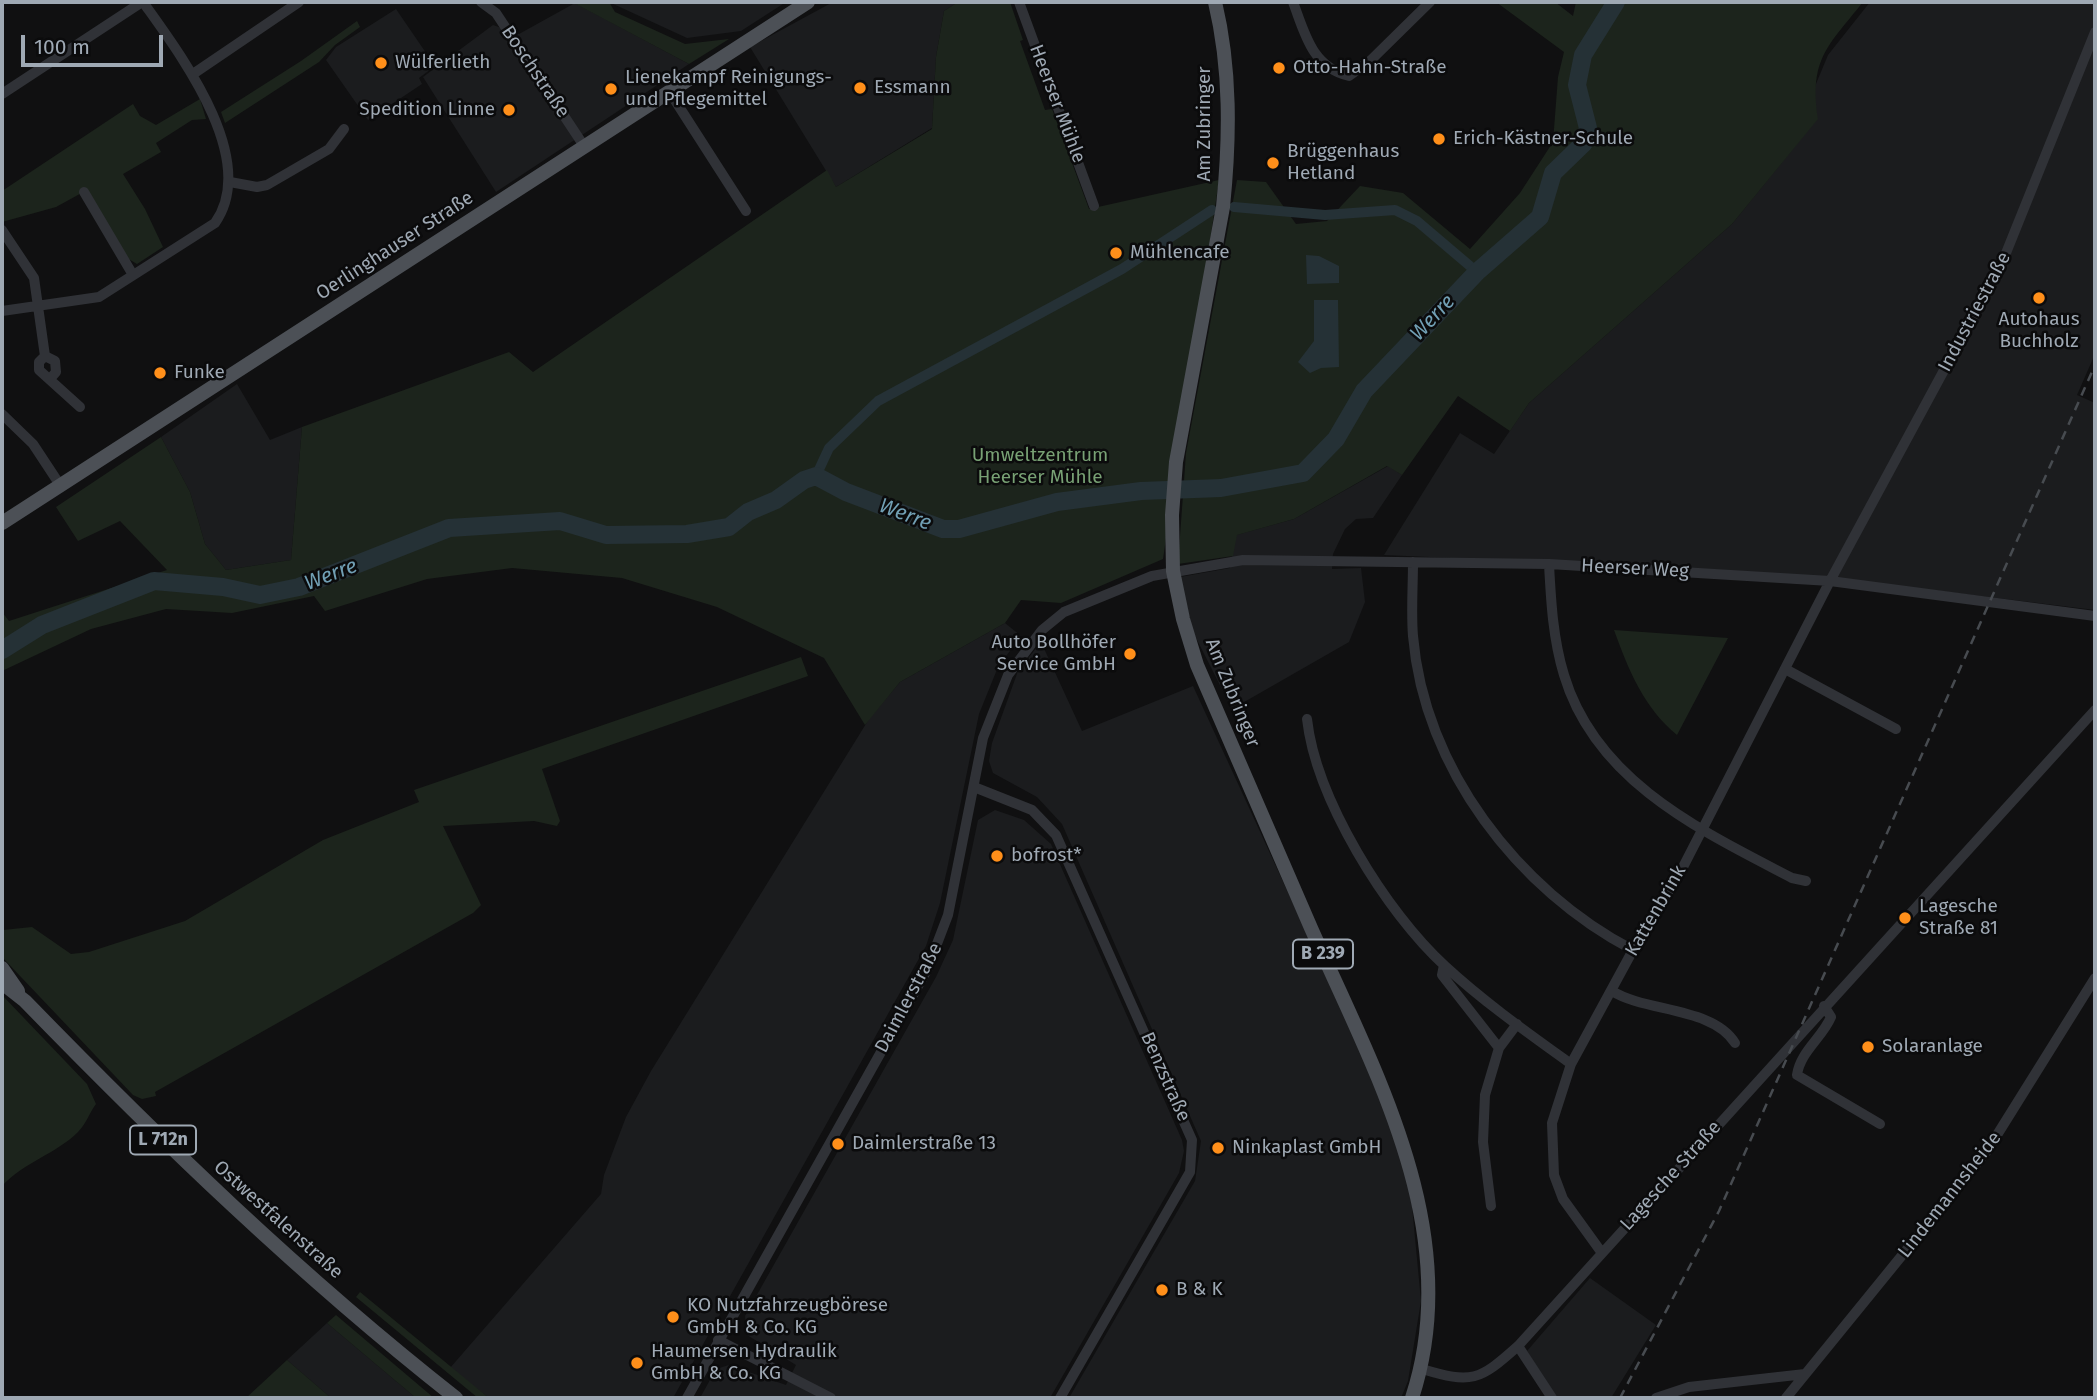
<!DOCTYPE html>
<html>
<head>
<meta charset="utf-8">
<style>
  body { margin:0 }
  #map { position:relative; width:2097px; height:1400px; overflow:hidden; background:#101011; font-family:"Fira Sans",sans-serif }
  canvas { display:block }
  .frame { position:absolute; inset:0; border:4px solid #9fa9b4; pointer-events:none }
  .scale { position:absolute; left:21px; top:35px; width:142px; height:32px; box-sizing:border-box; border:4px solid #9fa9b4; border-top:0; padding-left:9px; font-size:21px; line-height:24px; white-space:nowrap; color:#9fa9b4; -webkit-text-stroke:5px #0b0b0c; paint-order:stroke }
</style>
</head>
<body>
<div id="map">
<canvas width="2097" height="1400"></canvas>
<div class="frame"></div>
<div class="scale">100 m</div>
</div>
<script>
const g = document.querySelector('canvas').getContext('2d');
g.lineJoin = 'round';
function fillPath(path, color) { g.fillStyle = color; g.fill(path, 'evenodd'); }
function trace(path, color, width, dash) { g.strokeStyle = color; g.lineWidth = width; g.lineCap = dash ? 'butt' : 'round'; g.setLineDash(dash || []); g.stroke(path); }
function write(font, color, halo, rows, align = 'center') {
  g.font = font + ' "Fira Sans",sans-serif'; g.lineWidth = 5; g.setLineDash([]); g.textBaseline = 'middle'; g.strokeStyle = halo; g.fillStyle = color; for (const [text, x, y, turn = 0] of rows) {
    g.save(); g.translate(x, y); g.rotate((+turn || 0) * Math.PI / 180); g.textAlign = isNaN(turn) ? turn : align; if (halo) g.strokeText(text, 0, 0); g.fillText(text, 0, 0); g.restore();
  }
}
fillPath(new Path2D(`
  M609 2H786L741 31 687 38Z
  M833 2H958L944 11 936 57 932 128 836 187 750 47Z
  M1870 2H2095V354L2077 395 2095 403V610L1842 579 1720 570 1384 555 1460 433 1494 454 1529 403 1732 224 1817 119 1813 91 1828 55Z
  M575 3 689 64 496 192 423 77 493 25 519 34Z
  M396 9 435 66 419 78 422 84 368 120 326 60 336 47Z
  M237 384 270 440 302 427 291 560 226 570 205 544 190 492 161 437Z
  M1388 466 1402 475 1373 518 1356 519 1345 529 1333 554 1332 569 1361 568 1365 602 1349 642 1232 709 1193 632 1180 577 1230 568 1236 535 1294 519Z
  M1005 623 1021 636 998 667 979 714 940 903 926 946 673 1398H489L450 1368 601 1194 604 1175 626 1117 651 1071 869 719 900 682Z
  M1041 642 1082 731 1193 686 1384 1101 1410 1185 1421 1301 1408 1381 1401 1398H1069L1195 1181 1201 1141 1062 824 1037 797 993 773 989 761 992 743 1018 671Z
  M995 810 1024 820 1051 844 1182 1140 1184 1151 1179 1173 1050 1398H700L716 1369 729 1365 786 1385 796 1365 747 1335 745 1316 936 977 953 940 978 820Z
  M1590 1278 1656 1325 1611 1398H1556L1527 1351Z
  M327 1323 416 1398H331L287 1360Z`), '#1b1c1e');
fillPath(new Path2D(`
  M572 2H609L615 12 685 44 729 39 689 64Z
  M958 2H1010L1023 40 1020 41 1045 110 1052 109 1089 209 1219 180 1163 559 1061 603 1021 600 1005 623 900 682 865 725 824 658 717 607 622 578 512 568 427 579 325 611 314 596 232 613 166 609 91 629 2 671V612L9 621 167 570 120 521 78 541 56 507 161 437 190 492 205 544 226 570 291 560 302 427 509 352 533 372 827 170 836 187 932 129 936 57 944 11Z
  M1496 2H1555L1573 16 1576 2H1863C1828 46 1809 59 1818 119L1732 224 1529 403 1510 431 1458 396 1402 475 1387 466 1294 519 1237 535 1233 556 1178 564 1186 453 1237 180 1266 182 1296 224 1327 221 1360 186 1403 193 1470 249 1520 193 1553 142 1558 77 1564 52Z
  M357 21 360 27 335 45 319 62 225 123 221 112 301 61Z
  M200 99 206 119 192 120 156 143 161 152 123 174 145 209 163 247 137 264 127 258 87 190 56 207 2 222V191L133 104 140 116 156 125Z
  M1614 630 1728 638 1677 735C1644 708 1628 669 1614 630Z
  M801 657 808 676 542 769 560 821 557 826 534 821 443 826 481 905 473 913 155 1092 156 1096 142 1099 133 1095 2 957 3 930 32 927 71 954 89 952 185 921 323 840 419 802 414 790Z
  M2 995 87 1084 96 1104C89 1113 87 1123 78 1132 56 1154 24 1162 2 1186Z
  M360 1292 489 1398H478L356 1297Z
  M336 1315 434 1398H416L327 1323Z
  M287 1360 331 1398H246Z`), '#1c241c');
fillPath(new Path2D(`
  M1306 255 1319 256 1339 266V283L1307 284Z
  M1314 300H1338L1339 367 1321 368 1310 373 1298 362 1314 341Z`), '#253136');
trace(new Path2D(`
  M1234 207 1325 215 1395 210 1417 221 1477 272
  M816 476 829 448 878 401 1122 269 1212 210`), '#253136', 10);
trace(new Path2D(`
  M2 650 42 625 154 581 223 587 260 595 299 587 449 528 560 521 606 535 687 534 729 527 748 512 776 500 804 480 816 476 846 492 943 529H959L1057 502 1141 491 1221 488 1303 473 1336 439 1364 391 1477 272 1540 217 1553 173 1584 143 1588 128 1577 85 1583 55 1616 2`), '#253136', 18);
trace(new Path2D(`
  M481 2 496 13 584 146
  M1019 2 1094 206
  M1293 2C1305 34 1312 67 1349 76L1371 60 1430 2
  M193 74 299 2
  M669 91 746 211
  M2 94 142 2
  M230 182 257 187 267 185 329 149 344 129
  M84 192 133 275
  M2 230 34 278 45 356 39 362V370L80 407
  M2 311 99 297 215 223C260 159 180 54 143 2
  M45 356 55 361 56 372 50 379
  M2 414 33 444 60 485
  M1413 562C1413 586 1411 612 1413 636 1424 768 1518 890 1633 950
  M1549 564C1551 602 1553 639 1564 675 1596 782 1702 831 1792 878L1806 881
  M1787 670 1896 729
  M1307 719C1316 799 1386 912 1445 966 1484 1002 1528 1033 1571 1064
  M974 787 1032 810 1056 835 1192 1140 1190 1172 1060 1398
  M1444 965 1442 975 1499 1048 1517 1024
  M1612 991C1645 1012 1713 1007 1735 1043
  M1824 1006 1831 1017C1822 1038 1800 1052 1797 1075L1880 1124
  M1491 1206 1483 1142 1485 1095 1499 1048
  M1602 1253 1563 1199 1554 1175 1552 1123 1571 1064 1633 950 1682 869 1830 581 2002 263 2095 32
  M718 1340 831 1398
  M1518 1346 1552 1398
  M1422 1369C1472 1384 1479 1381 1518 1346L2095 710
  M687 1398 927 970 948 915 983 738 1008 675 1042 630 1064 612 1152 576 1243 560 1549 564 1830 581 2095 616
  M1656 1398 1689 1387 1805 1374
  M1786 1398 1987 1151 2095 978`), '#303237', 10);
trace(new Path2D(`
  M1215 2C1231 69 1230 138 1223 207L1176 462 1172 515 1173 571 1183 619 1197 665C1235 753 1273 841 1311 928 1376 1074 1466 1234 1412 1398
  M2 523 808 2
  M2 968 18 991
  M2 983 25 1001C161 1141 302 1277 456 1398`), '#4c5056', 14);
trace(new Path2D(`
  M1620 1398 1719 1211 2095 365`), '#474b50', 2.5, [9, 7]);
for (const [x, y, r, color] of [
  [381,63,7,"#ff8f1a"],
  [1279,68,7,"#ff8f1a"],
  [860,88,7,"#ff8f1a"],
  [611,89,7,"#ff8f1a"],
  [509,110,7,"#ff8f1a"],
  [1439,139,7,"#ff8f1a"],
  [1273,163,7,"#ff8f1a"],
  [1116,253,7,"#ff8f1a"],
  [2039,298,7,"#ff8f1a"],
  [160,373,7,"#ff8f1a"],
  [1130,654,7,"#ff8f1a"],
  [997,856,7,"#ff8f1a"],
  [1905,918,7,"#ff8f1a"],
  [1868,1047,7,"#ff8f1a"],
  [838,1144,7,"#ff8f1a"],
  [1218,1148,7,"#ff8f1a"],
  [1162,1290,7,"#ff8f1a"],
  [673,1317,7,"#ff8f1a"],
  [637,1363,7,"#ff8f1a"]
]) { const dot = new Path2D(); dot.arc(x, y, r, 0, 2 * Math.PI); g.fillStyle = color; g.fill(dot); trace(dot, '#0b0b0c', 2.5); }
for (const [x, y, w] of [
  [1323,954,60],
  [163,1140,66]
]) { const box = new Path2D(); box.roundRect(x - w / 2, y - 14.5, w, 29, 5); g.fillStyle = '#0b0b0c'; g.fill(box); trace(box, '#9fa9b4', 2); }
write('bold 18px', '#9fa9b4', null, [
  ["B 239",1323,954],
  ["L 712n",163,1140]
]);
write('19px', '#9fa9b4', '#0b0b0c', [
  ["Wülferlieth",395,63],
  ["Otto-Hahn-Straße",1293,68],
  ["Lienekampf Reinigungs-",625,78],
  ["und Pflegemittel",625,100],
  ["Essmann",874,88],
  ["Spedition Linne",495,110,"right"],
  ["Erich-Kästner-Schule",1453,139],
  ["Brüggenhaus",1287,152],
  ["Hetland",1287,174],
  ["Mühlencafe",1130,253],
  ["Autohaus",2039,320,"center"],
  ["Buchholz",2039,342,"center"],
  ["Funke",174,373],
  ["Auto Bollhöfer",1116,643,"right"],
  ["Service GmbH",1116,665,"right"],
  ["bofrost*",1011,856],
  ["Lagesche",1919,907],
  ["Straße 81",1919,929],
  ["Solaranlage",1882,1047],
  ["Daimlerstraße 13",852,1144],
  ["Ninkaplast GmbH",1232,1148],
  ["B & K",1176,1290],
  ["KO Nutzfahrzeugbörese",687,1306],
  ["GmbH & Co. KG",687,1328],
  ["Haumersen Hydraulik",651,1352],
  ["GmbH & Co. KG",651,1374]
], 'left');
write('19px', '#9fa9b4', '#0b0b0c', [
  ["Boschstraße",535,72,56],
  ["Heerser Mühle",1057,104,69],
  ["Am Zubringer",1205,124,-90],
  ["Oerlinghauser Straße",395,246,-33],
  ["Industriestraße",1975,312,-62],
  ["Heerser Weg",1635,569,3],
  ["Am Zubringer",1232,693,68],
  ["Kattenbrink",1656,911,-60],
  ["Daimlerstraße",909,998,-62],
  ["Benzstraße",1165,1077,66],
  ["Lagesche Straße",1671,1176,-48],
  ["Lindemannsheide",1950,1195,-52],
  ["Ostwestfalenstraße",278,1220,42]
]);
write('19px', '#78a174', '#0b0b0c', [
  ["Umweltzentrum",1040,456],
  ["Heerser Mühle",1040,478]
]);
write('italic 21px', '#719fb4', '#0b0b0c', [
  ["Werre",1433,318,-47],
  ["Werre",905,515,21],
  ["Werre",331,575,-21]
]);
</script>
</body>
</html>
